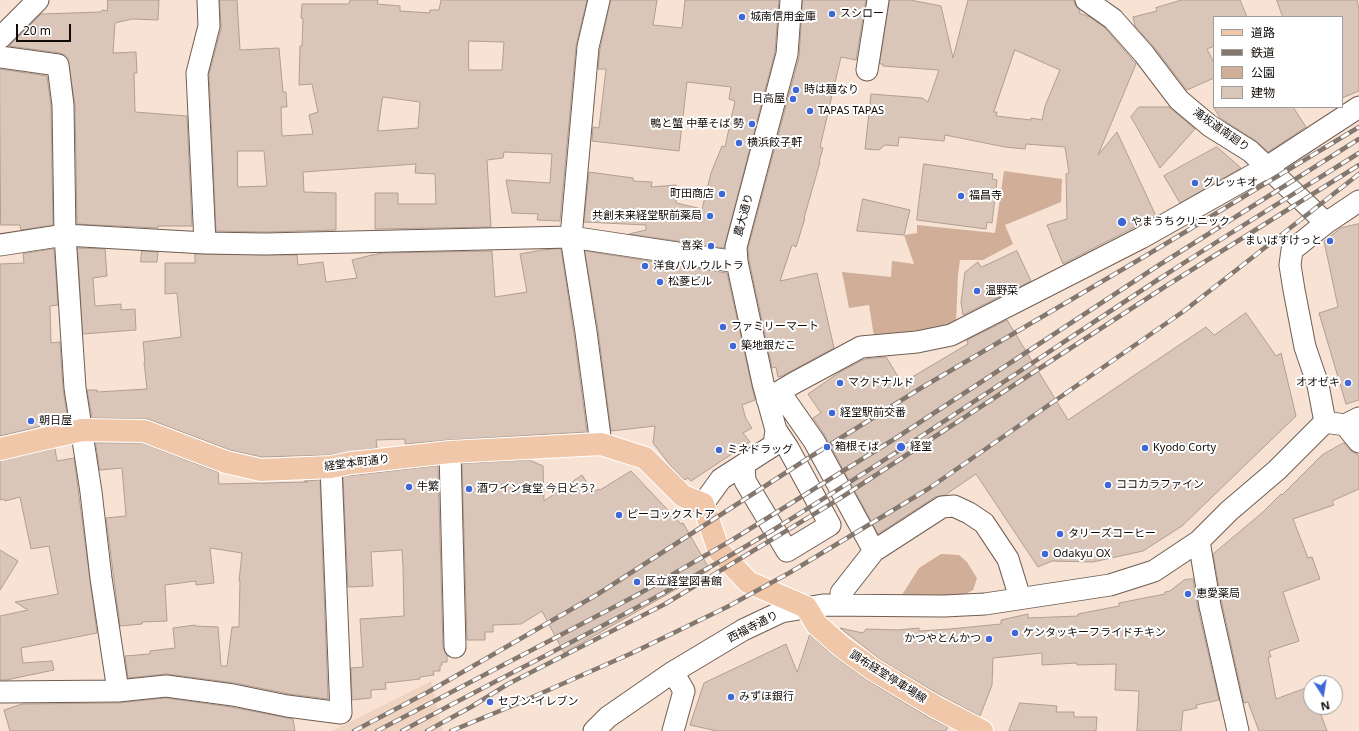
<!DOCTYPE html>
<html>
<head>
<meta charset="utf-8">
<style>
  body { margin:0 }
  #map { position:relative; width:1359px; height:731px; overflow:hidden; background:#f7e2d4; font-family:"Noto Sans","Noto Sans JP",sans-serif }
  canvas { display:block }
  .legend { position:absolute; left:1213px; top:16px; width:130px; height:92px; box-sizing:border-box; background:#fff; border:1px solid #9f9d9b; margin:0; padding:5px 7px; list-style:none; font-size:12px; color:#100a06 }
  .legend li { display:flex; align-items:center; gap:8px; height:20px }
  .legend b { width:20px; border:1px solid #9f9d9b }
  .north { position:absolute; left:1303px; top:675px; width:40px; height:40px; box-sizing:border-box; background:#fff; border:1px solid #9f9d9b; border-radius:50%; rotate:168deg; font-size:11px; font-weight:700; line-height:16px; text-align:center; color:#100a06 }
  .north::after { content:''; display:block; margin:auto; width:14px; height:18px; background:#3e67d8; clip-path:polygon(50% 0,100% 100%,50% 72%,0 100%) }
  .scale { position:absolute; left:16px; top:24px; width:55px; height:18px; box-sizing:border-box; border:2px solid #100a06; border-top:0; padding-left:5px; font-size:12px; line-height:14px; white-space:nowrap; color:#100a06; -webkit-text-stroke:3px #fff; paint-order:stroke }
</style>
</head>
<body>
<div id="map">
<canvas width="1359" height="731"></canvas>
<ul class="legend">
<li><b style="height:5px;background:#f1c7a9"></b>道路</li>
<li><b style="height:5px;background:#84776e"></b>鉄道</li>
<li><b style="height:11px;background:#d0ae97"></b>公園</li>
<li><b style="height:11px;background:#dac6b8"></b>建物</li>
</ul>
<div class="north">N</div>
<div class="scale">20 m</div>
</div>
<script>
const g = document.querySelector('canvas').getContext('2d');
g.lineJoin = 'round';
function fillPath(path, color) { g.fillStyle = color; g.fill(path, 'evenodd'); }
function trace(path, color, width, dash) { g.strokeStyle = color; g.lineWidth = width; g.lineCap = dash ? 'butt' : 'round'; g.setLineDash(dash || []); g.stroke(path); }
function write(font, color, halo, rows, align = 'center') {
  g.font = font + ' "Noto Sans","Noto Sans JP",sans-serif'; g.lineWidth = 4; g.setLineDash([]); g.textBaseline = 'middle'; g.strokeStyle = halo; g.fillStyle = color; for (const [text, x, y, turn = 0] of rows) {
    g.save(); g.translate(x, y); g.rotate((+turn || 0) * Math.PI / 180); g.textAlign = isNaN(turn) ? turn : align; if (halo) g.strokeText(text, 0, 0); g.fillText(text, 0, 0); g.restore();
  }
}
fillPath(new Path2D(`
  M431 681 443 731H332Z`), '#f0d4c2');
fillPath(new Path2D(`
  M1004 171 1062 179 1061 202 1005 225 1013 244 983 260H960L958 274 956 324 948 328 874 336 869 305 849 308 842 272 891 277 892 261 914 264 904 235 917 233V225L995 233Z
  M941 554 959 555 967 562 977 578 973 590 964 595H902L919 568Z`), '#d0ae97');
const building = new Path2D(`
  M108 0H159L158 20 132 19 115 23 113 53 136 52 137 73H134L135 112 187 116 192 226H158V228L77 224 75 105 68 59 65 55 60 53 9 46 41 14 101 12 102 10 107 11Z
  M220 0H237L240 50 279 48 283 92H286L287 107H281L282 136 313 134 309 115 318 112 312 84 299 85 300 46H302L303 18H301L302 4H349L350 0H378L377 4 400 6V11L430 13V10H439L441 0H587L576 46 560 221 537 220 538 214 512 213 506 180 550 183 552 154 504 152 503 158 487 160 491 227 375 229V193H398V204H436L435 174 415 173 416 164 303 172 304 192 336 193V230L265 232 216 231 209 74 221 29ZM469 41 504 42 502 70H469ZM383 97 420 102 418 128 378 131ZM238 151H264L267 186 238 187Z
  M611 0H657L653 25 682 28 685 0H779L775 52 724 248 629 234 646 230V225L584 222 589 172 633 178V181L652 182 651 187 676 185V203L702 209 711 173 722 146 725 147 735 101 729 99 731 87 687 82 679 151 592 141 593 127 599 128 606 69H598L600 49Z
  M803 0H866L856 60 841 57 820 147 823 148 819 162H820L804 218H805L796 247 792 245 780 281 817 273 834 348 782 376 778 377 776 367 772 368 749 260 748 248 799 57Z
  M890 0H910L941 6 953 58 968 0H1074L1075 5 1080 11 1079 13 1090 17 1105 28 1136 64 1098 155 1117 132 1156 216 1063 264 1047 225 1067 219 1066 174 1069 173 1065 147 1026 144 1025 149 1005 147 945 135 944 141 899 137 898 146 885 145 879 150 865 149 871 94 922 98 928 102 939 70 883 66V64H880ZM1015 50 1060 70 1045 106 1042 120 1031 118V120L996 116 997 112H994Z
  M1182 0H1240L1247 17H1214V46L1207 49 1214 63V78L1187 90 1154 47 1135 26 1133 17 1157 11 1156 8Z
  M1277 0H1357L1359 9V91L1342 98V17H1283Z
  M0 69 47 76 51 106 53 225 21 230 20 225H1Z
  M1139 107H1169L1195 129 1160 168 1131 117Z
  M1214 107H1293L1306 127 1268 152 1256 141 1220 118Z
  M1217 147 1241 168 1180 203 1164 176Z
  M924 164 993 174 992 179 997 180 992 223 987 222 986 229 917 220Z
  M863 199 910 210 904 235 857 231Z
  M1359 224V400L1346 404 1319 313 1338 307 1324 241 1341 228Z
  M78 248 105 249 107 276 93 278 95 306 121 304V310L135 309 136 330 83 334Z
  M54 249 58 305 50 306 51 343 60 342 63 389 68 420 0 436V264L24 263 23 254Z
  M561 249 574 334 587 432 449 440 405 444V439L376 440 377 448 330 455 262 457 230 450 148 419 92 418 87 390H97V392L147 389 144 362H145L143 342 181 337 177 293 165 294V263H195V254L297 255 298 265 323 262 326 282 357 278 352 260 372 255 383 253 492 251 495 297 527 292 520 254 542 250Z
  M142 251 158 252 157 262H141Z
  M585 251 727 273 755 400 742 405 746 419 752 428 743 433 750 442 691 481 688 478 684 480 670 465 653 443 655 426 611 431 598 330Z
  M1017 251 1031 281 963 315 961 302 965 272 978 262 981 267Z
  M1246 313 1276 356 1281 353 1296 416 1182 526 1143 551 1093 562 1052 561 1038 567 976 474 945 495 935 497 878 534 824 434 813 418 821 413 808 394 840 372 865 359 886 357 902 383 968 344 967 340 1007 320 1068 420 1206 327 1214 335Z
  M96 443H142L218 472 219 484 308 482 304 481 320 480 328 699 289 694 235 683 167 674 128 678 125 656 150 654V651L175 648 173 628 195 625V626L218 627 221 666H227L232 627H239L240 581H239L242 553 210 548 214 583 196 585V581L165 585 167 621 142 622V624L120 626 106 518 126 516 122 468 100 470Z
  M1344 443 1350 450 1359 456V489L1332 501 1334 505 1293 519 1308 558 1312 557 1320 579 1283 592 1299 641 1269 651 1271 657H1268L1276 699 1311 686V707H1318L1327 731H1259L1248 702 1244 703 1222 604 1213 554 1263 512 1281 494 1282 495 1322 455Z
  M55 449 57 461 74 458 97 633 21 648 23 663 52 661 54 670 6 680H0V616L28 610 15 602 58 594 49 546 31 549 20 497 5 501 4 499 0 500V461Z
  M529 460 543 466 544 501 582 475 593 492 599 489 600 490 631 471 681 524 683 523 710 570 564 653 542 611 521 624 493 625V632H485V640H467L462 464Z
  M438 466 443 647 447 655V662H442V665L440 666V671H433L434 675 420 677V679L385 683 386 689 371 690V698L352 700 351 668 363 667 360 619 404 616 403 566 402 550 371 552 373 586 348 587 343 477Z
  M0 550 18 561 0 590Z
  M1193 579 1198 609 1219 700 1196 705 1197 708 1183 711 1181 731H1137L1139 691 1115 690 1116 664 1077 665V663L1042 665V653L993 658 992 685 980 716 940 695 881 660 840 628 863 633 866 629 898 630 919 628V631L950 629 1001 624V620L1028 614V618L1078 616V614L1119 606V603L1165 594V592L1170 591 1184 580Z
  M810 635 835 657 867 680 928 717 948 727 946 731H717L690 725 704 683 786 644 797 672Z
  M166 698 231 707 293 719 295 731H10L4 710 22 704 118 703Z
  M1020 703 1057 706 1056 712H1074V717H1097L1096 731H1009Z`);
fillPath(building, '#dac6b8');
trace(building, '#b19e91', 1);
const minor = new Path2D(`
  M599 0 588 47 571 237 586 332 601 444
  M1086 0 1113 19 1144 54 1179 100 1210 126 1250 151 1326 223
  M0 38 38 0
  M0 57 58 65 63 105 65 235 75 388 91 492 101 578 118 691
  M867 70 878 0
  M205 243 197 73 209 26 208 0
  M0 245 65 235 205 243 265 244 571 237 737 262
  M767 399 794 383 861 347 917 342 951 335 1141 238 1267 167 1359 107
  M786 401 814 441 874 551 942 507 954 506 969 513 984 523 1008 559 1017 588
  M1325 422 1318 385 1305 347 1294 290 1290 265 1292 250 1326 223 1359 201
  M1325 422 1345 425 1359 418
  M1345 425 1359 442
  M450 452 455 647
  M744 465 745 481 787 551 830 525 788 448 776 430 763 383 737 262 736 247 787 54 791 0
  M703 504 721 479 774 445 776 430
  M1199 541 1210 606 1238 731
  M841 593 874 551
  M673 672 684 691 673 731
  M0 692 118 691 166 686 233 695 287 706 341 713 331 467
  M594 731 608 717 673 672 743 630 781 612 823 605 944 606 985 604 1110 585 1154 571 1199 541 1229 511 1277 470 1325 422`);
const major = new Path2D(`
  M0 449 82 430 144 431 226 462 261 470 331 467 351 463 450 452 601 444 645 458 683 496 703 504 719 551 748 582 806 607 817 625 842 647 874 670 934 706 982 731`);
trace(minor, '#705e52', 23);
trace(major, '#fff', 24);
trace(minor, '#fff', 21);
trace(major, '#f1c7a9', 22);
const rail = new Path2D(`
  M354 731 428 692 598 594 810 457 921 388 1147 255 1359 127
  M377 731 637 595 732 540 896 438 1156 267 1359 139
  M402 731C526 664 653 603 773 530 904 450 1031 363 1159 279 1225 236 1292 195 1359 153
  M427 731 471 707 508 684 665 604 839 499 1166 286 1359 165
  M451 731 519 703 630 654 727 607 789 573 928 489 1184 311 1359 174`);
trace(rail, '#84776e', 4.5);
trace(rail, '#fff', 3, [9]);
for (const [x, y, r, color] of [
  [832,14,4,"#3e67d8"],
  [742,17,4,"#3e67d8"],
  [796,90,4,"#3e67d8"],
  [793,99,4,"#3e67d8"],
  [810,111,4,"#3e67d8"],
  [752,124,4,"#3e67d8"],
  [739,143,4,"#3e67d8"],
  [1195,183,4,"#3e67d8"],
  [722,194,4,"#3e67d8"],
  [961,196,4,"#3e67d8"],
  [710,216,4,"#3e67d8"],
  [1122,222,5,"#3e67d8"],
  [1330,241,4,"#3e67d8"],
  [711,246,4,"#3e67d8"],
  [645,266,4,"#3e67d8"],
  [660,282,4,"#3e67d8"],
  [977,291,4,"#3e67d8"],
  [723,327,4,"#3e67d8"],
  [733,346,4,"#3e67d8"],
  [840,383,4,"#3e67d8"],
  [1348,383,4,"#3e67d8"],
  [832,413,4,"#3e67d8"],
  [31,421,4,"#3e67d8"],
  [827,447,4,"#3e67d8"],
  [901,447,5,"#3e67d8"],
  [1145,448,4,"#3e67d8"],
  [719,450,4,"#3e67d8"],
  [1108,485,4,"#3e67d8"],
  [409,487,4,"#3e67d8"],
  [469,489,4,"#3e67d8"],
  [619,515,4,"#3e67d8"],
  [1060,534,4,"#3e67d8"],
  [1045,554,4,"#3e67d8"],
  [637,582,4,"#3e67d8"],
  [1188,594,4,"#3e67d8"],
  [1015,633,4,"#3e67d8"],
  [989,639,4,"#3e67d8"],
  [731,697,4,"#3e67d8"],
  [490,702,4,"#3e67d8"]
]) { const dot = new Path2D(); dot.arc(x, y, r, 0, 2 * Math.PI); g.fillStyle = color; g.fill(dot); trace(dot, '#fff', 1.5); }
write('11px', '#100a06', '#fff', [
  ["スシロー",840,14],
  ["城南信用金庫",750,17],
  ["時は麺なり",804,90],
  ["日高屋",785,99,"right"],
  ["TAPAS TAPAS",818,111],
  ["鴨と蟹 中華そば 勢",744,124,"right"],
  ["横浜餃子軒",747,143],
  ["グレッキオ",1203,183],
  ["町田商店",714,194,"right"],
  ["福昌寺",969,196],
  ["共創未来経堂駅前薬局",702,216,"right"],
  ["やまうちクリニック",1131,222],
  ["まいばすけっと",1322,241,"right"],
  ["喜楽",703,246,"right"],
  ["洋食バル ウルトラ",653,266],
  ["松菱ビル",668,282],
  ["温野菜",985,291],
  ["ファミリーマート",731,327],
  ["築地銀だこ",741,346],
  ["マクドナルド",848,383],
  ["オオゼキ",1340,383,"right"],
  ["経堂駅前交番",840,413],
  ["朝日屋",39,421],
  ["箱根そば",835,447],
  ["経堂",910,447],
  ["Kyodo Corty",1153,448],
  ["ミネドラッグ",727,450],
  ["ココカラファイン",1116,485],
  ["牛繁",417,487],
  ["酒ワイン食堂 今日どう?",477,489],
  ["ピーコックストア",627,515],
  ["タリーズコーヒー",1068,534],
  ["Odakyu OX",1053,554],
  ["区立経堂図書館",645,582],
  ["恵愛薬局",1196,594],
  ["ケンタッキーフライドチキン",1023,633],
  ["かつやとんかつ",981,639,"right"],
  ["みずほ銀行",739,697],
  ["セブン-イレブン",498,702]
], 'left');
write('11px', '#100a06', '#fff', [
  ["滝坂道南廻り",1221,130,35],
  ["農大通り",744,215,-75],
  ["経堂本町通り",357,463,-7],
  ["西福寺通り",753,627,-27],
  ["調布経堂停車場線",888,677,32]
]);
</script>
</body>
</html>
